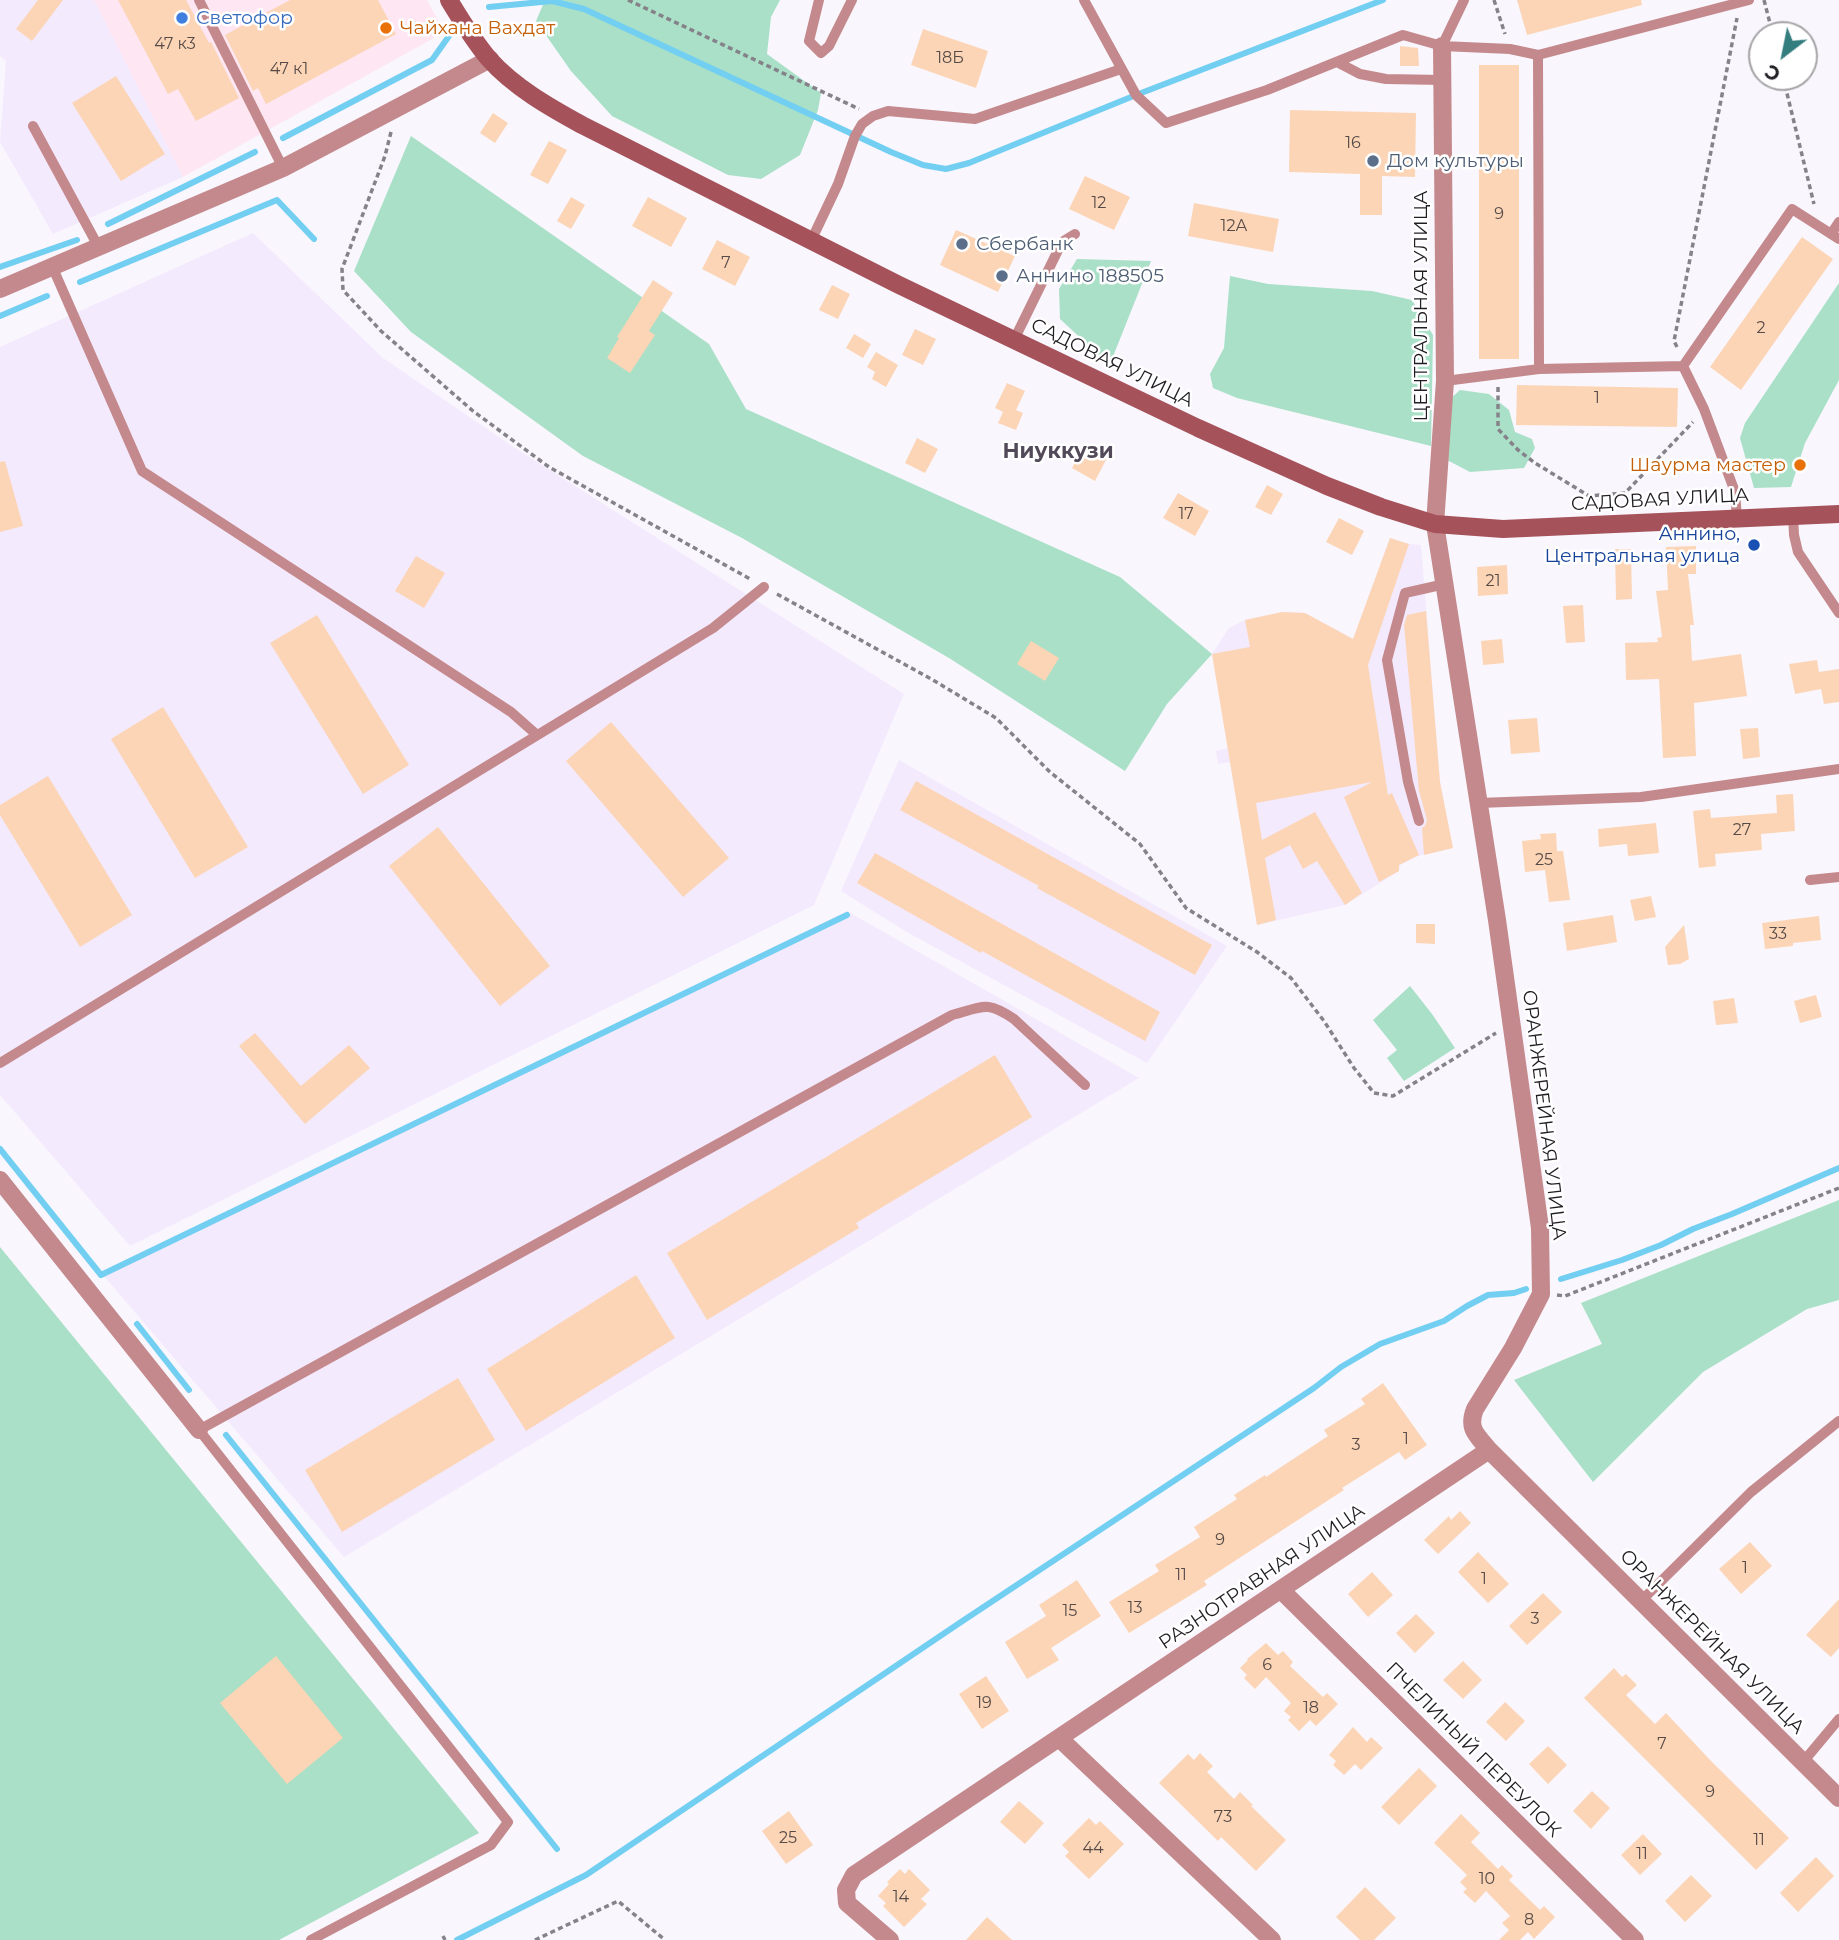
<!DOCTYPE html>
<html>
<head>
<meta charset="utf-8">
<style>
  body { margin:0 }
  #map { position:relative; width:1839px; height:1940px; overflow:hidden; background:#f9f6fd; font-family:Montserrat,sans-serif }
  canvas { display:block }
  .north { position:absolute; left:1748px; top:21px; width:70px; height:70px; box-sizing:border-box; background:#fff; border:2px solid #a6a5a7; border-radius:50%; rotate:212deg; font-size:19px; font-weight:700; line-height:28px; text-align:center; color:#201d23 }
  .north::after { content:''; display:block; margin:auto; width:24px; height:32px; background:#347d7f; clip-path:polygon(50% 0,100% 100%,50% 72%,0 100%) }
</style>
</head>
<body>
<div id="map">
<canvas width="1839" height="1940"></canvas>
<div class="north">С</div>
</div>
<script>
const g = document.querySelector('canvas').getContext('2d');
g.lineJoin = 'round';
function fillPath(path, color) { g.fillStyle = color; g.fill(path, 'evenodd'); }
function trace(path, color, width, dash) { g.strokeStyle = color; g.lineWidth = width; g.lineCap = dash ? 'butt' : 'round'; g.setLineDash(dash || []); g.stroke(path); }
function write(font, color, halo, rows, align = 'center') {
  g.font = font + ' Montserrat,sans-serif'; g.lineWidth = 5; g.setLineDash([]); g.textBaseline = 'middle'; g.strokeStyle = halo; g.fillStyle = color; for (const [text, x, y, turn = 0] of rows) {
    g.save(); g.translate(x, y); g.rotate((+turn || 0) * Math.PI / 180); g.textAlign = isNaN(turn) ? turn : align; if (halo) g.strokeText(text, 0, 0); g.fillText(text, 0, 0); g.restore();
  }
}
fillPath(new Path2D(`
  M94 0H427L439 22 434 38 183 177Z`), '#fee6f2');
fillPath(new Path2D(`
  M0 0H94L183 177 53 234 0 142 6 61 0 56Z
  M253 233 383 358 515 448 904 694 814 905 130 1246 0 1095V347Z
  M1390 538 1409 544 1421 545 1440 782 1453 848 1418 856 1400 865 1399 871 1345 905 1257 925 1230 762 1218 764 1216 751 1228 748 1212 654 1229 628 1245 620 1282 612 1305 613 1341 632 1344 651 1349 650Z
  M899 760 1227 946 1147 1063 905 931 841 891Z
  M847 911 1139 1078 344 1557 103 1275Z`), '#f4eafd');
fillPath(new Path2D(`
  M545 0H780L771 17 767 54 821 93 818 110 800 155 761 179 728 175 612 116 571 71 536 21Z
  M411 136 709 344 746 409 1120 577 1212 654 1167 704 1125 771 949 658 742 538 583 456 411 332 354 271Z
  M1077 259 1151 261 1112 359 1100 356 1060 319 1059 289Z
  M1230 276 1268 284 1372 291 1412 300 1433 335 1431 446 1237 398 1213 388 1210 374 1224 348Z
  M1839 283V380L1805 443 1791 487 1754 488 1740 438 1745 423Z
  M1460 390 1489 394 1509 410 1515 432 1532 439 1535 448 1524 468 1470 472 1447 460 1449 400Z
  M1410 986 1432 1014 1455 1048 1404 1081 1387 1058 1397 1050 1373 1020Z
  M1839 1200V1300L1807 1309 1703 1372 1593 1482 1514 1380 1602 1344 1581 1303Z
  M0 1247 479 1833 279 1940H0Z`), '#a9e0c7');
trace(new Path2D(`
  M489 7 552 1 584 9 891 152 923 165 946 169 969 163 1136 95 1383 0
  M283 138 432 60 449 36
  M108 224 255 152
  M0 267 77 240
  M80 282 277 200 314 239
  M0 316 47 296
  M0 1149 101 1275 847 915
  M1561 1279 1622 1260 1661 1245 1693 1229 1732 1214 1839 1168
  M137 1324 189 1390
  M226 1435 557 1849
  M457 1940 586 1875 958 1624 1314 1388 1341 1367 1380 1344 1444 1321 1467 1306 1488 1295 1514 1293 1526 1289`), '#72cff1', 6);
fillPath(new Path2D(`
  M38 0H63L32 41 16 29Z
  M118 0H186L209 43 211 42 239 98 196 121 178 89 168 94Z
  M290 0H378L396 34 266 104 258 88 253 91 225 35Z
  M1517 0H1641L1642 5 1527 35Z
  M923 29 988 51 976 88 911 65Z
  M1400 46 1418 48 1419 66H1400Z
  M1479 65H1519V359H1479Z
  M116 76 165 154 121 181 72 103Z
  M1290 110 1416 113 1415 177 1382 176V215H1360V174L1289 172Z
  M493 113 508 123 495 143 480 133Z
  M549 141 567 150 548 184 530 175Z
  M1085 176 1130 197 1114 230 1069 209Z
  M571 197 585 205 571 229 557 221Z
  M648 197 687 218 671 247 632 226Z
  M1194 203 1279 219 1273 252 1188 236Z
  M956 230 1015 256 998 292 940 265Z
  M1802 237 1833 259 1741 390 1710 367Z
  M717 240 750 257 735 286 702 269Z
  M653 280 673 293 649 331 655 335 630 373 607 358 619 338 617 337Z
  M832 285 850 294 838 319 819 310Z
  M915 329 936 339 923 365 902 355Z
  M854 334 871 344 863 358 846 348Z
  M876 352 898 365 886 387 872 379 875 372 867 367Z
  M1007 383 1025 391 1016 410 1023 413 1016 430 998 423 1003 412 995 408Z
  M1517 385 1678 388 1677 427 1516 425Z
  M917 438 938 449 925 473 905 463Z
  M1084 445 1107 458 1095 481 1072 468Z
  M5 461 23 526 0 532V462Z
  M1267 485 1283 494 1271 515 1255 507Z
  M1178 493 1209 511 1195 536 1163 518Z
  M1339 518 1364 531 1352 555 1326 542Z
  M1390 538 1409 544 1368 665 1388 795 1392 793 1419 855 1399 865V871L1379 882 1344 797 1372 782 1256 803 1262 840 1315 812 1362 893 1345 905 1317 861 1303 869 1290 845 1265 858 1276 920 1257 925 1212 654 1250 647 1245 620 1282 612 1305 613 1353 639Z
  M1696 546V574H1688L1694 625H1690L1692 661 1741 654 1747 696 1694 703 1696 756 1663 758 1659 679 1626 680 1625 643 1658 642 1657 638 1662 637 1656 591 1668 590 1666 547Z
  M1615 549H1631L1632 599 1616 600Z
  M416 556 445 573 424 608 395 591Z
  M1507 565 1508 594 1478 596 1477 567Z
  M1583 605 1585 642 1566 643 1563 606Z
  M1426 611 1440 782 1453 848 1424 855 1422 828 1425 826 1427 820 1419 791 1404 625 1407 615Z
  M317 615 409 765 363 794 270 643Z
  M1502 639 1504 663 1483 665 1481 641Z
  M1031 641 1059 658 1045 681 1017 664Z
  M1817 660 1819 672 1839 669V702L1824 704 1821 689 1795 694 1789 664Z
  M163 707 248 847 195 878 111 739Z
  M1537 718 1540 752 1511 754 1508 720Z
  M611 722 729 858 683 897 566 761Z
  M1758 728 1760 757 1743 759 1740 729Z
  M48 776 132 915 80 947 0 815V805Z
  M916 781 1212 945 1195 975 1037 888 1039 886 900 810Z
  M1793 794 1795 831 1761 834 1762 850 1715 854 1716 866 1699 868 1693 811 1710 809 1711 818 1777 813 1776 795Z
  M1656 823 1659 853 1628 856 1627 844 1599 847 1598 829Z
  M438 827 550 966 500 1006 389 866Z
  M1556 833 1557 851H1563L1570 900 1549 902 1545 870 1525 872 1522 841 1541 839 1540 834Z
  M875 853 1160 1012 1145 1041 982 951 981 953 857 883Z
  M1651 896 1656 917 1635 921 1630 900Z
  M1613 915 1617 942 1567 951 1563 923Z
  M1819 916 1821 940 1793 943V946L1765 949 1762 923Z
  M1416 924H1435V944L1416 943Z
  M1684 925 1689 959 1680 964 1668 965 1665 947Z
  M1816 995 1822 1017 1800 1023 1794 1001Z
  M1734 998 1738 1023 1716 1025 1713 1001Z
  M255 1033 301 1086 349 1045 370 1068 305 1124 239 1046Z
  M995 1055 1032 1117 856 1223 859 1228 707 1320 667 1253Z
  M636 1275 675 1338 526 1431 487 1369Z
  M458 1378 495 1440 342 1532 305 1470Z
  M1383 1383 1427 1445 1405 1460 1399 1452 1342 1488 1344 1490 1204 1581 1207 1585 1129 1633 1109 1602 1159 1571 1155 1565 1200 1537 1194 1527 1237 1499 1234 1495 1265 1475 1266 1477 1328 1436 1324 1430 1365 1404 1361 1399Z
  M1460 1511 1471 1523 1438 1554 1424 1540 1449 1516 1451 1520Z
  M1750 1542 1772 1566 1741 1594 1719 1569Z
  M1478 1552 1509 1584 1488 1603 1458 1572Z
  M1372 1572 1393 1595 1368 1617 1348 1594Z
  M1077 1580 1101 1616 1051 1648 1059 1660 1027 1679 1005 1642 1046 1616 1039 1605Z
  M1543 1593 1562 1612 1527 1645 1509 1626Z
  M1839 1599V1648L1831 1657 1806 1635Z
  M1416 1614 1435 1633 1415 1653 1396 1633Z
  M1266 1643 1278 1655 1283 1651 1293 1662 1290 1666 1323 1697 1327 1693 1338 1704 1316 1726 1310 1720 1299 1731 1288 1720 1291 1717 1284 1711 1291 1703 1266 1677 1255 1689 1244 1678 1247 1675 1240 1668 1248 1660 1247 1659Z
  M276 1656 343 1738 287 1784 220 1703Z
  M1463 1661 1482 1680 1463 1699 1443 1680Z
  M1614 1668 1622 1677 1626 1674 1637 1685 1626 1695 1655 1724 1666 1713 1712 1762 1789 1838 1756 1870 1584 1698Z
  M986 1676 1009 1711 982 1729 959 1694Z
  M1505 1702 1525 1721 1506 1741 1486 1722Z
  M1353 1727 1367 1742 1371 1737 1383 1748 1361 1770 1355 1764 1344 1775 1333 1765 1336 1761 1329 1755Z
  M1548 1746 1567 1765 1548 1784 1529 1764Z
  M1200 1753 1213 1766 1207 1772 1234 1799 1240 1792 1253 1805 1251 1806 1286 1840 1256 1871 1221 1837 1218 1841 1159 1783 1188 1754 1194 1760Z
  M1419 1768 1437 1786 1399 1825 1381 1807Z
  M1592 1791 1610 1808 1591 1829 1573 1811Z
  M1019 1801 1044 1823 1025 1844 1000 1822Z
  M789 1811 813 1845 786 1864 762 1831Z
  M1461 1814 1480 1833 1471 1842 1498 1869 1502 1865 1513 1876 1509 1880 1540 1910 1544 1906 1555 1917 1534 1939 1528 1932 1520 1940H1499L1509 1930 1502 1923 1510 1916 1486 1891 1475 1903 1463 1892 1467 1889 1460 1882 1467 1875 1434 1843Z
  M1089 1818 1096 1825 1100 1821 1124 1844 1089 1879 1065 1856 1069 1852 1062 1845Z
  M1643 1834 1662 1854 1640 1875 1621 1855Z
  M1816 1857 1834 1876 1798 1912 1780 1893Z
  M900 1869 905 1874 909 1869 930 1890 921 1899 927 1904 904 1927 883 1906 886 1903 878 1896 889 1884 887 1882Z
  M1691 1875 1712 1896 1685 1922 1665 1901Z
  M1365 1887 1396 1918 1374 1940H1360L1336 1917Z
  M987 1917 1012 1940H966Z`), '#fcd5b6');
trace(new Path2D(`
  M628 0 859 109
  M1494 0 1505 34
  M1764 0 1773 35
  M1783 77 1814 204
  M391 132 385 156 342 269 343 290 381 331 473 411 549 467 752 580
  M1677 347 1674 341 1737 18
  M1498 387V429L1518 450 1535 463 1589 496 1625 493 1693 422
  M777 594 933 680 996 718 1050 772 1140 844 1186 908 1257 952 1291 978 1324 1021 1354 1068 1374 1093 1393 1096 1496 1033
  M1557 1295 1565 1296 1839 1188
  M443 1936 445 1940
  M535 1940 618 1901 665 1940`), '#858289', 3.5, [5, 3.5]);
trace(new Path2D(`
  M199 0 283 168
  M819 0 809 41 821 53 829 46 852 0
  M1084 0 1136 95 1166 123 1267 90 1403 35 1442 46 1510 49 1538 55 1749 0
  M1442 46 1464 0
  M1538 55 1539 369 1683 366 1792 209 1839 239
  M1337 62 1360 74 1386 79 1442 80
  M33 126 98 246
  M1831 234 1839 222
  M811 241 838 184 855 136 862 124 873 116 888 111 975 119 1121 69
  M52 266 142 471 511 712 537 735
  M1014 340 1062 242 1075 234
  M1683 366 1704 409 1735 492 1737 518
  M1445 381 1539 369
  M1793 515 1794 535 1798 552 1839 613
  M1479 803 1641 797 1839 769
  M1419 821 1408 782 1387 660 1405 593 1445 584
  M1810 880 1839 877
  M0 1063 713 628 764 587
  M1641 1601 1751 1492 1839 1421
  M1803 1762 1839 1719
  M311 1940 491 1845 508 1822 199 1430 952 1015C983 1007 986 1000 1014 1019L1085 1085`), '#c4898c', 10);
trace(new Path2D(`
  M1442 46 1445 381 1435 524 1497 920 1540 1228 1541 1294 1513 1348 1475 1409C1467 1429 1477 1435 1489 1450L1839 1798
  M0 289 283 168 490 59
  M0 1180 199 1430
  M1281 1590 1635 1940
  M1059 1738 1272 1940
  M890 1940 847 1903 846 1890 854 1875 1489 1450`), '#c4898c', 18);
trace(new Path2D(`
  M449 0C461 20 474 41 489 59 514 87 549 107 582 125L899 285 1198 428 1327 486 1381 507 1435 524 1503 529 1839 514`), '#a5525a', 18);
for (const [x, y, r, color] of [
  [182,18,7,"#3f7fe0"],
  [386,28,7,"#e8710a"],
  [1373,161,7,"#5c6f8a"],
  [962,244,7,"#5c6f8a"],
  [1002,276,7,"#5c6f8a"],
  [1800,465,7,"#e8710a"],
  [1754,545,7,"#1a4fb4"]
]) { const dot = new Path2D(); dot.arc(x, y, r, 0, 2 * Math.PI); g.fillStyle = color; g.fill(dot); trace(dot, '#fff', 2.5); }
write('16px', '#574b48', null, [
  ["47 к3",175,44],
  ["18Б",950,58],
  ["47 к1",289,69],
  ["16",1353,143],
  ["12",1099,203],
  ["9",1499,214],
  ["12А",1234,226],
  ["7",726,263],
  ["2",1761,328],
  ["1",1597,398],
  ["17",1186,514],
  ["21",1493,581],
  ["27",1742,830],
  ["25",1544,860],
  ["33",1778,934],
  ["1",1406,1439],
  ["3",1356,1445],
  ["9",1220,1540],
  ["1",1745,1568],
  ["11",1181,1575],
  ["1",1484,1579],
  ["13",1135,1608],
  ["15",1070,1611],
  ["3",1535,1619],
  ["6",1267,1665],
  ["19",984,1703],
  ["18",1311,1708],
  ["7",1662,1744],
  ["9",1710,1792],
  ["73",1223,1817],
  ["25",788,1838],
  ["11",1759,1840],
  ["44",1093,1848],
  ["11",1642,1854],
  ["10",1487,1879],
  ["14",901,1897],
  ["8",1529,1920]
]);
write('19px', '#366cbe', '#fff', [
  ["Светофор",196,18]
], 'left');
write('19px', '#c56008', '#fff', [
  ["Чайхана Вахдат",400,28],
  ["Шаурма мастер",1786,465,"right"]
], 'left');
write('19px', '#4e5e75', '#fff', [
  ["Дом культуры",1387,161],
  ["Сбербанк",976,244],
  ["Аннино 188505",1016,276]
], 'left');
write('19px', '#201d23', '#fff', [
  ["ЦЕНТРАЛЬНАЯ УЛИЦА",1421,306,-90],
  ["САДОВАЯ УЛИЦА",1112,363,26],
  ["САДОВАЯ УЛИЦА",1660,500,-3],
  ["ОРАНЖЕРЕЙНАЯ УЛИЦА",1544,1115,83],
  ["РАЗНОТРАВНАЯ УЛИЦА",1262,1577,-34],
  ["ОРАНЖЕРЕЙНАЯ УЛИЦА",1712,1642,45],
  ["ПЧЕЛИНЫЙ ПЕРЕУЛОК",1473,1750,45]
]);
write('19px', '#164399', '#fff', [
  ["Аннино,",1740,534],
  ["Центральная улица",1740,556]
], 'right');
write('bold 21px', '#524a58', '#fff', [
  ["Ниуккузи",1058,452]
]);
</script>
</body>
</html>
